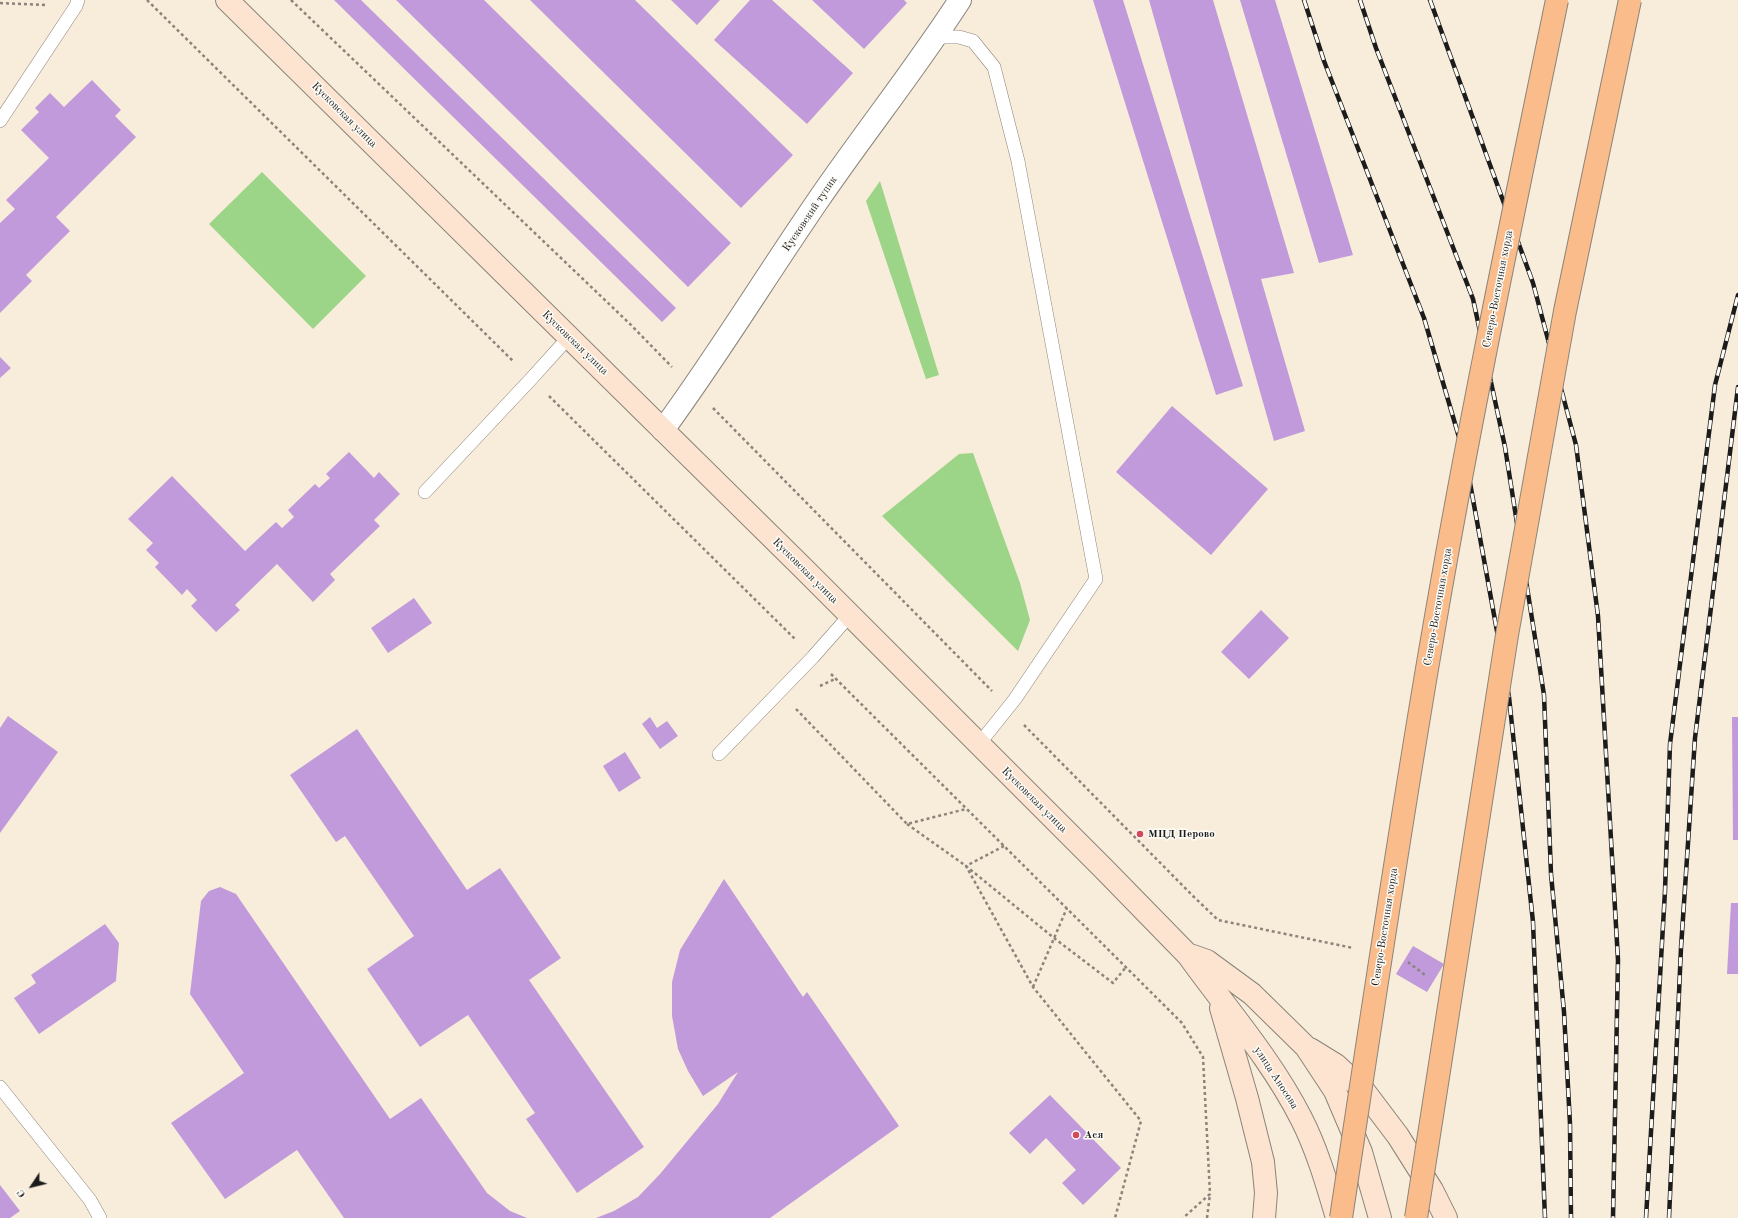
<!DOCTYPE html>
<html>
<head>
<meta charset="utf-8">
<style>
  body { margin:0 }
  #map { position:relative; width:1738px; height:1218px; overflow:hidden; background:#f8ecda; font-family:"Old Standard TT",serif }
  canvas { display:block }
  .north { position:absolute; left:12px; top:1166px; width:40px; height:40px; -webkit-text-stroke:3px #fdfcf7; paint-order:stroke; rotate:235deg; font-size:11px; font-weight:700; line-height:16px; text-align:center; color:#1c1c1c }
  .north::after { content:''; display:block; margin:auto; width:14px; height:18px; background:#1c1c1c; clip-path:polygon(50% 0,100% 100%,50% 72%,0 100%) }
</style>
</head>
<body>
<div id="map">
<canvas width="1738" height="1218"></canvas>
<div class="north">С</div>
</div>
<script>
const g = document.querySelector('canvas').getContext('2d');
g.lineJoin = 'round';
function fillPath(path, color) { g.fillStyle = color; g.fill(path, 'evenodd'); }
function trace(path, color, width, dash) { g.strokeStyle = color; g.lineWidth = width; g.lineCap = dash ? 'butt' : 'round'; g.setLineDash(dash || []); g.stroke(path); }
function write(font, color, halo, rows, align = 'center') {
  g.font = font + ' "Old Standard TT",serif'; g.lineWidth = 3; g.setLineDash([]); g.textBaseline = 'middle'; g.strokeStyle = halo; g.fillStyle = color; for (const [text, x, y, turn = 0] of rows) {
    g.save(); g.translate(x, y); g.rotate((+turn || 0) * Math.PI / 180); g.textAlign = isNaN(turn) ? turn : align; if (halo) g.strokeText(text, 0, 0); g.fillText(text, 0, 0); g.restore();
  }
}
fillPath(new Path2D(`
  M262 172 366 276 313 329 209 224Z
  M880 181 939 375 926 379 866 201Z
  M973 453 1020 583 1030 620 1018 651 882 516 959 454Z`), '#9cd587');
fillPath(new Path2D(`
  M334 0H361L676 308 662 322Z
  M396 0H484L731 243 688 287Z
  M530 0H635L793 155 741 208Z
  M671 0H720L697 25Z
  M750 0H772L853 73 807 124 714 40Z
  M812 0H904L907 3 864 49Z
  M1093 0H1123L1243 386 1216 395Z
  M1149 0H1213L1294 273 1261 279 1305 431 1274 441Z
  M1240 0H1275L1353 255 1319 263Z
  M92 80 121 110 115 116 136 137 56 217 70 231 26 275 32 281 0 313V223L15 209 6 200 49 158 21 130 39 112 35 108 50 93 64 107Z
  M0 357 11 368 0 378Z
  M1172 406 1268 489 1211 555 1116 472Z
  M349 452 374 478 379 472 400 494 374 520 380 526 330 574 335 580 313 602 277 564 235 605 240 610 216 632 191 606 197 600 187 589 182 595 155 567 159 563 146 550 153 543 128 519 172 476 245 551 276 522 282 528 294 517 288 510 315 484 319 488 330 478 326 474Z
  M414 598 432 623 388 653 371 628Z
  M1261 610 1289 638 1249 679 1221 652Z
  M8 716 58 752 0 833V728Z
  M650 717 657 728 667 721 678 736 660 749 642 724Z
  M1732 717H1738V840H1733Z
  M357 729 467 890 500 868 561 958 529 980 644 1147 577 1193 526 1119 535 1113 468 1015 420 1047 367 969 414 936 345 836 336 842 290 775Z
  M625 752 641 778 619 792 603 766Z
  M724 879 803 997 807 992 899 1126 770 1218H596L614 1211 638 1197 660 1174 718 1104 738 1072 703 1096 688 1071 678 1049 672 1016V982L680 950Z
  M220 887 236 894 390 1119 421 1098 487 1193 510 1211 527 1218H344L297 1150 225 1199 171 1123 244 1073 190 994 201 901 209 891Z
  M1731 903H1738V974H1727Z
  M105 924 119 943 116 981 39 1034 14 998 36 983 31 975Z
  M1413 946 1444 964 1427 992 1396 974Z
  M1050 1095 1121 1168 1083 1205 1062 1183 1076 1170 1046 1138 1030 1154 1009 1133Z
  M0 1185 20 1211 10 1218H0Z`), '#c09ada');
const lane = new Path2D(`
  M936 37H959L973 41 994 67 1018 161 1096 579 1015 699 979 744
  M0 121 76 6 78 0
  M425 492 531 379 569 337
  M719 754 813 657 850 615
  M0 1087 90 1200 100 1218`);
const street = new Path2D(`
  M663 430C718 355 766 276 819 199 865 132 916 68 960 0`);
const secondary = new Path2D(`
  M227 0 801 566 1104 869 1187 954 1207 961 1252 994 1306 1047 1335 1091 1361 1152 1380 1218
  M1188 955C1226 1008 1271 1059 1301 1118 1317 1149 1327 1184 1337 1218
  M1221 1008 1247 1098 1263 1162 1266 1193 1264 1218
  M1310 1049 1336 1065 1364 1091 1398 1136 1432 1190 1446 1218`);
trace(lane, '#8a847b', 14);
trace(street, '#8a847b', 24);
trace(secondary, '#8a847b', 24);
trace(new Path2D(`
  M147 0 514 362
  M291 0 630 324 672 367
  M0 3 47 5
  M549 396 796 640
  M713 408 992 691
  M831 674 1182 1023 1203 1057 1210 1194 1183 1218
  M820 686 835 679
  M796 709 907 824 966 809
  M1024 725 1193 896 1218 920 1353 948
  M907 824 966 866 1054 938 1113 983 1126 967
  M1004 846 966 866 1033 987 1141 1121 1115 1218
  M1408 962 1425 975
  M1033 987 1067 908
  M1207 1218 1210 1194`), '#8a847b', 2.5, [3, 3]);
trace(lane, '#fff', 13);
trace(street, '#fff', 22);
trace(secondary, '#fde4d0', 22);
const rail = new Path2D(`
  M1304 0 1324 61 1424 318 1466 461 1509 697 1533 922 1545 1218
  M1360 0 1376 48 1473 299 1505 447 1544 695 1551 874 1564 1012 1570 1124 1571 1218
  M1430 0 1533 283 1576 445 1598 616 1618 960 1613 1218
  M1646 1218 1665 891 1670 744 1715 385 1738 295
  M1669 1218 1681 948 1695 738 1738 387`);
trace(rail, '#1c1c1c', 4.5);
trace(rail, '#fdfcf7', 3, [9]);
const primaryBridge = new Path2D(`
  M1341 1218C1371 1021 1400 824 1434 628 1470 418 1514 209 1557 0
  M1416 1218 1507 635 1565 311 1630 0`);
trace(primaryBridge, '#8a847b', 24, []);
trace(primaryBridge, '#f9bc8a', 22);
for (const [x, y, r, color] of [
  [1140,834,4,"#d1495b"],
  [1076,1135,4,"#d1495b"]
]) { const dot = new Path2D(); dot.arc(x, y, r, 0, 2 * Math.PI); g.fillStyle = color; g.fill(dot); trace(dot, '#fdfcf7', 1.5); }
write('11px', '#1c1c1c', '#fdfcf7', [
  ["Кусковская улица",344,115,45],
  ["Кусковский тупик",810,214,-56],
  ["Северо-Восточная хорда",1498,289,-79],
  ["Кусковская улица",575,343,44],
  ["Кусковская улица",805,571,45],
  ["Северо-Восточная хорда",1438,607,-80],
  ["Кусковская улица",1034,800,45],
  ["Северо-Восточная хорда",1385,927,-81],
  ["улица Аносова",1276,1078,57]
]);
write('bold 11px', '#1c1c1c', '#fdfcf7', [
  ["МЦД Перово",1148,834],
  ["Ася",1084,1135]
], 'left');
</script>
</body>
</html>
